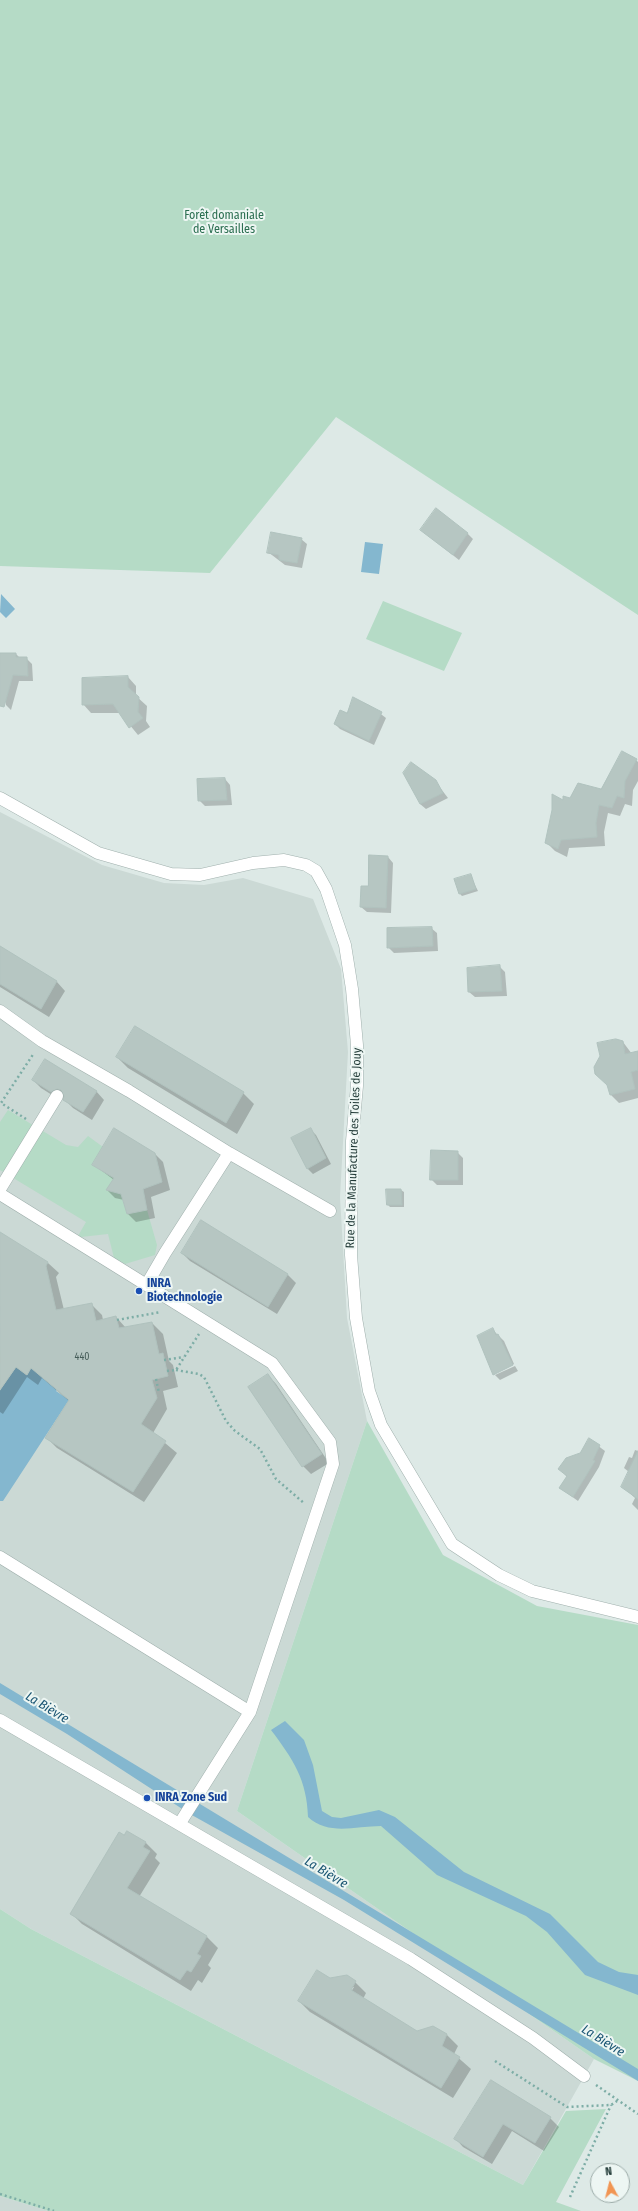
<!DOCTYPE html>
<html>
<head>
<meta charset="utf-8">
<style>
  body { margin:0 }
  #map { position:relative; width:638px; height:2211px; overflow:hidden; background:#dde9e6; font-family:"Fira Sans Condensed",sans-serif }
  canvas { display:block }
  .north { position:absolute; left:590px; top:2163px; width:40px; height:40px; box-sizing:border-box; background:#edf6f3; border:1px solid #9baaa7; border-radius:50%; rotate:353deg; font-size:11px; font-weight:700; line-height:16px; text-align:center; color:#1f3835 }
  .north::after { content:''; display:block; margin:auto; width:14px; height:18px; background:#f19553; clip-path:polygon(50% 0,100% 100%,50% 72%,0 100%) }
</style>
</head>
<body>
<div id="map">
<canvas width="638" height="2211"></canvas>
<div class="north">N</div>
</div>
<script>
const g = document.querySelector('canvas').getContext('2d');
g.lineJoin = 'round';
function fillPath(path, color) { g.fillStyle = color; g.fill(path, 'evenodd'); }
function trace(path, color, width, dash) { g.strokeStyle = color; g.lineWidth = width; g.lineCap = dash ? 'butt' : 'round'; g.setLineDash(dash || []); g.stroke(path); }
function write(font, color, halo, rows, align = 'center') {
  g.font = font + ' "Fira Sans Condensed",sans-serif'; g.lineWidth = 4; g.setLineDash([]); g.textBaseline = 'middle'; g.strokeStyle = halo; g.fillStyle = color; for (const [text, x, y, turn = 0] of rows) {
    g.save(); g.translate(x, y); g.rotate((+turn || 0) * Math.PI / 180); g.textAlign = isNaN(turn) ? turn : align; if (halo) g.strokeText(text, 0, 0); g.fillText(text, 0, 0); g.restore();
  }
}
fillPath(new Path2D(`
  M0 812 102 865 164 883 204 885 243 878 313 899 341 969 348 1052 340 1197 347 1318 367 1421 237 1811 594 2059 523 2185 31 1929 0 1909Z
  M0 2196 49 2211H0Z`), '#cbd9d5');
fillPath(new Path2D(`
  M0 0H638V615L336 417 210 573 0 566Z
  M383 601 462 633 444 671 366 639Z
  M8 1110 66 1145 78 1147 88 1136 103 1147 92 1165 114 1178 109 1186 111 1191 116 1192 120 1190 127 1214 147 1210 157 1245 155 1255 125 1264 114 1258 108 1234 81 1237 78 1236 86 1222 0 1170V1122Z
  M367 1421 443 1555 537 1606 638 1625V2081L594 2059 237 1811Z
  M0 1909 31 1929 523 2185 566 2111 606 2109 556 2202 581 2211H49L0 2196Z`), '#b5dbc6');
fillPath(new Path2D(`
  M365 542 383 544 379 574 361 572Z
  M1 594 15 609 6 618 0 612Z
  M16 1367 26 1375 31 1368 50 1383 60 1385 56 1391 69 1400 3 1501H0V1390Z
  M0 1683 638 2069V2081L344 1900 190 1814 67 1734 0 1694Z
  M285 1721 304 1740 313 1765 322 1811 332 1817 341 1818 379 1810 395 1817 464 1872 550 1914 598 1962 619 1972 638 1975V1995L585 1975 547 1932 526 1916 437 1875 381 1826C355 1826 329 1836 308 1817 307 1780 293 1759 271 1730Z`), '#84b7cf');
fillPath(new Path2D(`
  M421 530 467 533 473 539 459 560Z
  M301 539 307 544 302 568 285 565 268 552Z
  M0 654H16L20 658H26L32 664 33 681H19L11 710 6 705 2 678H0Z
  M128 677 136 686V696L147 706 146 721 150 727 138 735 120 713H91L83 704Z
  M354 699 369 705 386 718 374 745 340 729 335 724 347 714Z
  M636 760 638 762V781L633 790 632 806 625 804 620 816 608 813 604 832 605 846 569 848 567 857 555 851 546 842 563 802 601 790Z
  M225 779 230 785 232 805 205 806 199 800Z
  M435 781 448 798 426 809 420 804Z
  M388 857 393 863 391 913 367 912 361 907 369 887Z
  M470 875 478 891 462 896 460 894Z
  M431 928 437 933 438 951 394 953 388 947Z
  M0 947 57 982 65 991 49 1017 0 987Z
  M499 966 505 972 507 996 475 997 469 992Z
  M135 1027 243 1093 254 1104 237 1134 128 1068 117 1057Z
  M623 1042 632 1054 638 1052V1098L619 1103 611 1095 609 1086 596 1074Z
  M33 1080 96 1091 104 1100 92 1120 73 1108 65 1100V1097L60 1100 41 1088Z
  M310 1129 316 1135 331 1164 313 1174 307 1168Z
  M457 1152 463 1158V1185H437L431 1179Z
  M155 1154 163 1162 170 1190 151 1197 155 1218 136 1222 128 1214 124 1200 115 1198 107 1190 114 1180 94 1165Z
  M401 1190 404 1192V1207H390L388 1205Z
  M201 1221 288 1275 296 1283 277 1314 190 1261 182 1253Z
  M0 1233 48 1263 59 1273 56 1277 64 1310 91 1304 102 1315 103 1320 116 1317 126 1328 152 1323 163 1334 169 1361 173 1365 178 1387 163 1391 167 1409 153 1433 177 1453 144 1502 57 1448 46 1437 69 1401 42 1378 38 1385 27 1377 3 1414 0 1412Z
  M493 1330 504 1341 514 1364 495 1373V1375L515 1366 518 1371 500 1380 494 1374Z
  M268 1375 276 1384 329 1463 311 1474 303 1466Z
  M589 1439 605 1451 599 1467 578 1501 560 1488 567 1477 560 1469 581 1454Z
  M635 1450 638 1451V1510L632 1504 635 1498 622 1486 629 1472 624 1468 629 1457 632 1458Z
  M127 1832 146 1843 157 1854 155 1858 160 1863 139 1897 207 1937 218 1948 208 1965 211 1968 202 1983 198 1980 191 1991 82 1924 71 1913Z
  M330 1979 355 1982 366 1993 363 1999 417 2032 433 2027 447 2035 458 2046 454 2054 471 2069 453 2098 310 2012 299 2001ZM351 1987H354L349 1995Z
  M491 2081 550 2118 559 2127 544 2151 512 2131 492 2164 463 2147 455 2138Z`), '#0003');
const building = new Path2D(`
  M436 508 468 533 453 555 420 530Z
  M271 532 302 538 297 563 279 560V555L267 553Z
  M0 653H16V657H27L28 676 13 675 4 707 0 706Z
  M128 676V687L139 697 138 712 143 718 129 728 113 704 82 705V678Z
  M353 697 382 712 369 741 334 724 340 710 347 713Z
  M622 751 637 759 625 781 624 798 617 796 612 808 599 805 596 823 597 837 561 840 558 849 545 843 552 810V794L563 800V796L570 798 578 783 601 789Z
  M411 762 436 780 443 793 420 804 403 773Z
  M225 778 227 800 198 801 197 779Z
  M369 855 388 856 386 908 360 907 361 886H368Z
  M471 874 476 889 459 894 454 879Z
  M432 927 433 946 387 948V928Z
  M0 946 57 981 41 1009 0 984Z
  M500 965 502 991 468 992 467 968Z
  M135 1026 244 1092 226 1123 116 1057Z
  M616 1039 623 1041 625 1054 638 1051V1070L631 1072 635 1089 610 1095 607 1085 595 1074 594 1067 600 1056 597 1043Z
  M45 1059 97 1091 83 1112 63 1100 64 1096 61 1090 57 1089 51 1092 32 1080Z
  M114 1128 155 1153 162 1182 143 1189 147 1210 127 1214 121 1194 106 1190 114 1178 92 1165Z
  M311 1128 326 1158 307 1169 291 1138Z
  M431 1150 458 1151V1180H430Z
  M386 1189H401L402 1205H387Z
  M201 1220 288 1274 268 1307 181 1253Z
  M0 1232 48 1262 46 1266 56 1310 92 1303 96 1321 116 1316 119 1328 152 1322 159 1354 163 1353 168 1376 152 1380 157 1398 141 1424 166 1441 133 1492 45 1438 69 1400 31 1368 27 1375 16 1367 0 1390Z
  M493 1328 496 1335 498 1334 513 1365 493 1375 477 1336Z
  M268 1374 322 1454 302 1467 248 1387Z
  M589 1438 600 1445 593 1460 595 1461 573 1497 559 1488 567 1476 558 1469 566 1458 580 1453Z
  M638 1451V1499L621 1487Z
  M127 1831 146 1842 143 1847 150 1851 127 1888 207 1936 197 1954 201 1956 191 1972 187 1970 180 1980 70 1914 119 1832 124 1835Z
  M317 1970 330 1978 347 1975 356 1981 351 1990 417 2031 433 2026 447 2034 442 2046 460 2057 441 2088 298 2001Z
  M491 2080 551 2117 535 2143 503 2124 483 2157 454 2139Z`);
fillPath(building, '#b6c6c2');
trace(building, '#b0c2be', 1);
const minor = new Path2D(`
  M0 798 98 853 171 874 200 875 253 863 284 860 306 865 316 871 326 889 345 945 352 989 357 1045V1086L352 1141 351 1255 356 1318 369 1391 381 1425 452 1544 499 1575 532 1591 638 1617
  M0 1011 42 1041 129 1091 229 1153 165 1253 147 1284
  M229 1153 330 1211
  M0 1189 57 1096
  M0 1194 272 1363 330 1442 333 1464 250 1712 180 1823
  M0 1557 250 1712
  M0 1720 411 1959 533 2038 584 2076`);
trace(minor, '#a0b0ad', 13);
trace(new Path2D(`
  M26 1119 1 1103 34 1053
  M117 1320 161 1312
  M164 1360 184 1357
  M176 1370 199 1374 204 1377 226 1421 235 1431 260 1449 276 1479 305 1504
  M167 1371 176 1370 199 1334
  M156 1379 159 1393
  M495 2061 567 2107 611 2105 617 2101
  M596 2085 638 2114
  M0 2194 54 2211
  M570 2197 611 2105`), '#7dada6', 2.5, [2, 3]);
trace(minor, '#fff', 12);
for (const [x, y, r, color] of [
  [139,1291,4,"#1a4fb4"],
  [147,1798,4,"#1a4fb4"]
]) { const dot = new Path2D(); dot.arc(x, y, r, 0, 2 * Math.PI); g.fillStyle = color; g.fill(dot); trace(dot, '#edf6f3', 1.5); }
write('10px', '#455c58', null, [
  ["440",82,1357]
]);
write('12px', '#2a6e50', '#edf6f3', [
  ["Forêt domaniale",224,216],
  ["de Versailles",224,230]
]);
write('12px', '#1f3835', '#edf6f3', [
  ["Rue de la Manufacture des Toiles de Jouy",354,1148,-88]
]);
write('bold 12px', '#164399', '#edf6f3', [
  ["INRA",147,1284],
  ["Biotechnologie",147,1298],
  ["INRA Zone Sud",155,1798]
], 'left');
write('italic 13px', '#1a5573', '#edf6f3', [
  ["La Bièvre",47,1708,31],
  ["La Bièvre",326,1873,31],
  ["La Bièvre",603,2041,32]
]);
</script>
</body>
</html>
